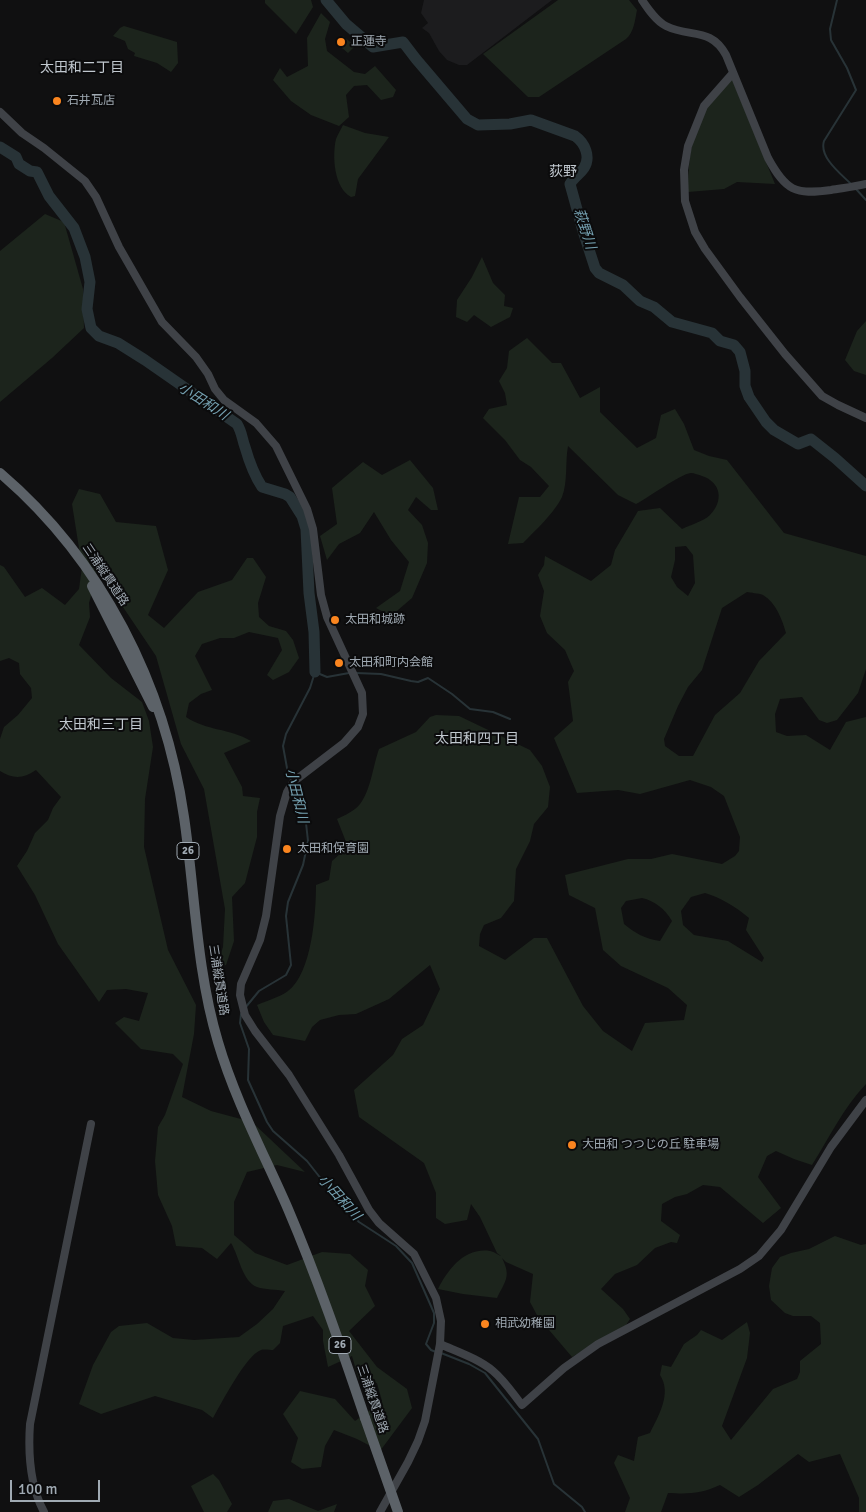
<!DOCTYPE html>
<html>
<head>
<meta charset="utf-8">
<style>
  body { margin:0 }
  #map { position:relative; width:866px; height:1512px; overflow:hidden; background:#101011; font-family:Signika,sans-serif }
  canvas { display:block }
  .scale { position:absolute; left:10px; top:1480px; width:90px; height:22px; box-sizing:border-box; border:2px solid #a0aab3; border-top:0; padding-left:6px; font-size:15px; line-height:18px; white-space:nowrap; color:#a0aab3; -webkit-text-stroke:4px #0b0b0c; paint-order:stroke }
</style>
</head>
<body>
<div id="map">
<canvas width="866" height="1512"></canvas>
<div class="scale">100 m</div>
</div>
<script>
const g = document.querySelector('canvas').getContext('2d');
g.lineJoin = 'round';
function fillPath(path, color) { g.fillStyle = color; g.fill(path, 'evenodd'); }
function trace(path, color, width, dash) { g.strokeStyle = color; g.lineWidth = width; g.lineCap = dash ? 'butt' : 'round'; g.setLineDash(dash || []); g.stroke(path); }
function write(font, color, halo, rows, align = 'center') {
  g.font = font + ' Signika,"Noto Sans JP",sans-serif'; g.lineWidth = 4; g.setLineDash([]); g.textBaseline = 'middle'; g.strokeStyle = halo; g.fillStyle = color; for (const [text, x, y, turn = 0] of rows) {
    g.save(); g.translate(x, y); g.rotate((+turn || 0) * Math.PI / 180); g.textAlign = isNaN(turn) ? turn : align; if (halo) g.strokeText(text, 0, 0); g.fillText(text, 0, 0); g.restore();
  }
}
fillPath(new Path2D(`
  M424 0H552L467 65H459L447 60 439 51 429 33 422 28 428 23 421 13Z`), '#1c1c1e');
fillPath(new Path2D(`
  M265 0H311L313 7 296 34 265 3Z
  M558 0H629L637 10C635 20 634 32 626 39L539 97H528L483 54Z
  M321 13 330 22 325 39 327 51 354 72 365 74 375 66 396 90 393 97 381 100 367 85 354 86 346 95 349 117 339 126 311 115 291 101 273 80 280 68 287 77 308 66 307 38Z
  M124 26 177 42 178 63 171 72 157 63 134 56 135 53 128 49 125 41 113 36 120 28Z
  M343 36 355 46 348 53 336 43Z
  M732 79 775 184 737 182 724 189 688 192C688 163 691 134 706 108 713 98 724 88 732 79Z
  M343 125 365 133 389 137 358 179 355 196 351 197C334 188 332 156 336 139 338 134 341 129 343 125Z
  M45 214 64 222 83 289 84 328 52 358 0 402V251Z
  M482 257 493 283 505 295 504 306 513 308 510 317 491 327 474 315 467 322 456 317 457 300 472 277Z
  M866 321V375L854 371 845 360 857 331Z
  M527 338 552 363H561L580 398 600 387V412L637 448 656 438 661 415 675 409 684 424 694 450 709 456 727 460 784 533 866 556V669L858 693 837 720 827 723 819 720 802 697 780 699 775 714 776 732 787 736 806 735 830 750 846 722 866 717V1084C844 1107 829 1138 812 1165L794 1159 776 1151 767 1156 758 1177 781 1208 763 1223 720 1187 703 1185 687 1194 675 1197 662 1204 661 1221 680 1235 677 1243 671 1242 655 1248 637 1265 615 1274 601 1289 623 1309 630 1319 626 1325 572 1357 538 1317 530 1302 533 1274 506 1262 502 1258C511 1276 506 1280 497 1298L463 1294 438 1289C448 1269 465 1247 490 1251 493 1251 498 1255 501 1256L497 1253 480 1217 471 1204 467 1220 445 1224 436 1218V1193L424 1163 359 1117 354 1090 393 1055 402 1039 423 1025 440 989 430 965 389 999 356 1014 339 1015 320 1020 312 1027 305 1041 273 1035 264 1022 257 1005C266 1001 280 997 288 991 312 973 316 913 316 885L329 880 332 861 348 847 337 819C343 816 350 813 355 809 370 798 373 765 379 749L416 732 430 717 436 715 459 716 530 750 542 766 550 787 548 807 534 824 530 841 516 869 514 901 501 918 484 925 480 934 479 946 505 960 534 938H547L583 1006 603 1031 632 1051 645 1023 684 1020 687 1005 668 988 621 966 603 950 595 908 569 895 565 875 628 859H651L672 854 722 864 735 856 739 851 740 837 724 796 711 787 690 780 640 794 618 790 577 793 554 738 573 721 568 682 574 671 565 650 547 633 540 616 544 591 538 575 544 565 545 556 591 581 611 565 615 550 638 511 660 508 682 529C690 525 704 521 710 515 724 501 721 482 702 476 699 475 694 473 691 473 680 474 648 498 636 504L618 495 568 446C565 462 568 482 562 497 555 512 535 531 523 543L508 544 519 497H540L549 486 531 467 520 460 505 440 483 418 489 409 507 405 505 393 499 381 507 368 509 351ZM686 546 693 555 695 583 688 596 677 587 671 577 675 560V547ZM747 592C751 593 758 593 763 595 776 603 782 619 786 633L759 661 740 693 715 715 693 756H679L665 746 664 739 678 706 688 687 702 670 722 608ZM705 893C721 898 735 906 749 918L746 930 764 958 762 962 728 941 694 935 683 925 681 911 691 897ZM642 898C655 901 665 909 672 921L660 941C645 939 635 933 624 924L621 908 626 901Z
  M410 460 433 488 438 510H431L416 497 408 510 422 525 428 543 427 563 412 598 391 616 376 608 400 591 409 562 391 540 374 512 360 533 339 544 327 560 320 536 337 524 332 488 363 462 382 475Z
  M79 489 100 494 116 522 156 526 168 570 148 615 164 628 198 592 232 580 247 558H253L266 577 258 603 259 617 269 626 286 631 293 640 299 658 289 672 273 680 267 675 282 650 278 638 249 632 234 638H220L202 644 195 656 212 690 201 694 189 703 186 717C207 731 229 728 251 741L224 753 242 787 243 796 260 798 257 812V837L245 883 232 897 234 941 226 965 216 968 223 947 225 909 204 789 181 744 156 656 98 570 89 603 90 617 79 645 111 678 142 702 149 721 153 747 145 799 144 847 168 950 196 1005 194 1034 182 1097 211 1111 252 1122 305 1172 277 1165 247 1172 234 1202V1235L255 1253 287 1265 322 1252 350 1254 368 1270 365 1286 375 1306 349 1331 377 1367 407 1389 412 1408 380 1451 357 1439 334 1430 325 1446 321 1467 302 1469 291 1462 298 1438 283 1414 300 1391 335 1399 355 1421 382 1401 377 1383 359 1380 352 1356 328 1367 323 1341V1330L313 1316 283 1326 280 1343 273 1350C270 1350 264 1349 261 1350 246 1355 221 1404 213 1418L202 1410 155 1396 101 1414 79 1404 93 1365 111 1332 119 1326 147 1323 173 1338 194 1340 239 1337 257 1324 273 1309 285 1291C276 1289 265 1290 257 1287 242 1281 239 1256 231 1243L217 1259 202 1248 176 1246 172 1226 158 1195 155 1161 158 1127 165 1115 183 1064 173 1054 141 1049 115 1023 124 1017 139 1021 148 993 126 989 107 990 99 1002 58 944 35 895 17 866 27 851 35 833 48 820 53 808 61 797 36 770C23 779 13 779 0 771V739L4 727 18 715 32 698 31 688 20 674 19 663 9 658 0 661V565L4 567 25 597 42 588 65 605 79 589 82 567 72 504Z
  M835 1236 861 1245 866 1244V1512H859V1498L840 1454 809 1462 798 1454 758 1485 739 1497 720 1485C700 1494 689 1494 668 1493L661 1512H625L630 1498 614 1463 618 1455 634 1461 638 1437 650 1433C659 1415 672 1393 660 1375L662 1365 671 1367 684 1344 697 1335 701 1330 722 1340 747 1322 750 1333 747 1358 722 1426 731 1440 773 1389 797 1379 800 1372V1361L821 1344 820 1323 811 1316H793L785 1313 771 1300 769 1286 772 1268 780 1257 791 1253 809 1249Z
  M213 1474 219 1480 232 1504 227 1512H204L191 1486Z
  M289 1499 318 1511 337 1504 334 1512H268L273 1501Z`), '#1c241c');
trace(new Path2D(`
  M837 0 830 29 831 40 847 68 856 90 824 141C819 157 840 173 851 184
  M856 189 866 200
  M356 673 381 674 411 681 418 682 428 678 452 694 470 709 493 712 510 719
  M292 781 287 768 283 746 286 734 310 688 315 672 327 677 349 673
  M245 1008 259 991 286 975 291 965 286 916 288 902 303 865 308 841 306 823 294 785
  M241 1014 240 1023 249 1049 248 1080 267 1122 273 1131 307 1161 337 1199 359 1222 396 1246 412 1263 434 1313V1323L426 1344 431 1350 436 1352
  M441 1353 469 1364 485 1373 538 1439 554 1484 582 1507 585 1512`), '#283337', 2);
trace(new Path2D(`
  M326 0 346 24 373 47 403 42 416 59 467 119 478 125 510 124 531 120 575 136C585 143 591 157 584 168 580 174 574 177 570 184L583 231 595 268 599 273 623 285 640 301 654 307 672 322 712 333 720 341 734 345 740 352 745 371V386L749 397 766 422 774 430 798 444 811 439 835 458 866 486
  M0 147 16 157 19 164 30 171 37 172 49 196 74 228 85 257 90 282 87 309 91 328 99 336 118 343 145 360 237 424C242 432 242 439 245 447 249 461 254 475 262 487L285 494 290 497 302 516 306 529 309 593 314 632 315 672`), '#283337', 11);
trace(new Path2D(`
  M642 0C648 9 656 21 666 26 690 38 711 27 726 55L768 158C786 191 795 195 831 190 843 188 854 187 866 184
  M733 73 704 106 688 146 684 170 685 201 695 232 705 249 740 297 785 354 822 396 838 405 866 418
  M0 112 22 133 44 148 85 181 96 197 119 247 162 322 196 357 208 374 215 389 224 400 256 423 276 446 307 509 313 529 321 595 327 617 362 693 363 714 358 727 344 743 293 782 287 792 280 816 266 916 260 940 241 984 240 995 245 1015 255 1031 289 1075 339 1155 369 1210 379 1223 414 1254 436 1298 441 1321 440 1344 425 1421 418 1441 408 1462 380 1512
  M440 1344C458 1352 479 1359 493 1371 505 1381 513 1394 522 1405L564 1368 598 1344 740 1269 759 1256 781 1230 831 1147 866 1100
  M44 1512C30 1486 28 1453 30 1424L91 1124`), '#3f4247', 8);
trace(new Path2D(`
  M0 473C102 560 165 685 184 817 195 891 196 969 218 1042 235 1100 264 1154 288 1209 317 1277 341 1347 365 1418
  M92 586 153 707`), '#5c6268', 10);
trace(new Path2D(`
  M365 1418 398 1512`), '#5c6268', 10);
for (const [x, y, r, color] of [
  [341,42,5,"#fa851f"],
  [57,101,5,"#fa851f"],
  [335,620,5,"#fa851f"],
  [339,663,5,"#fa851f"],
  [287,849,5,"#fa851f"],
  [572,1145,5,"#fa851f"],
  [485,1324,5,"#fa851f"]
]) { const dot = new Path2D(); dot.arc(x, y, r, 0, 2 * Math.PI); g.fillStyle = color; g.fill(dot); trace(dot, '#0b0b0c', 2); }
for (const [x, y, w] of [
  [188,851,22],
  [340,1345,22]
]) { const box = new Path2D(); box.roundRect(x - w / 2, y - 8.5, w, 17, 4); g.fillStyle = '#0b0b0c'; g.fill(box); trace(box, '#a0aab3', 1); }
write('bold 11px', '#a0aab3', null, [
  ["26",188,851],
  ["26",340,1345]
]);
write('12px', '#a0aab3', '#0b0b0c', [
  ["正蓮寺",351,42],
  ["石井瓦店",67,101],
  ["太田和城跡",345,620],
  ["太田和町内会館",349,663],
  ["太田和保育園",297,849],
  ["大田和 つつじの丘 駐車場",582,1145],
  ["相武幼稚園",495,1324]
], 'left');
write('12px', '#a0aab3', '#0b0b0c', [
  ["三浦縦貫道路",105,575,56],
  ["三浦縦貫道路",218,980,81],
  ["三浦縦貫道路",372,1399,71]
]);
write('14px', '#c1c8cf', '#0b0b0c', [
  ["太田和二丁目",82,68],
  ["荻野",563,172],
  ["太田和三丁目",101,725],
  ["太田和四丁目",477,739]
]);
write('italic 14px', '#75a1b1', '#0b0b0c', [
  ["萩野川",584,229,72],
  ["小田和川",203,402,33],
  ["小田和川",296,796,76],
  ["小田和川",339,1198,48]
]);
</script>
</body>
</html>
